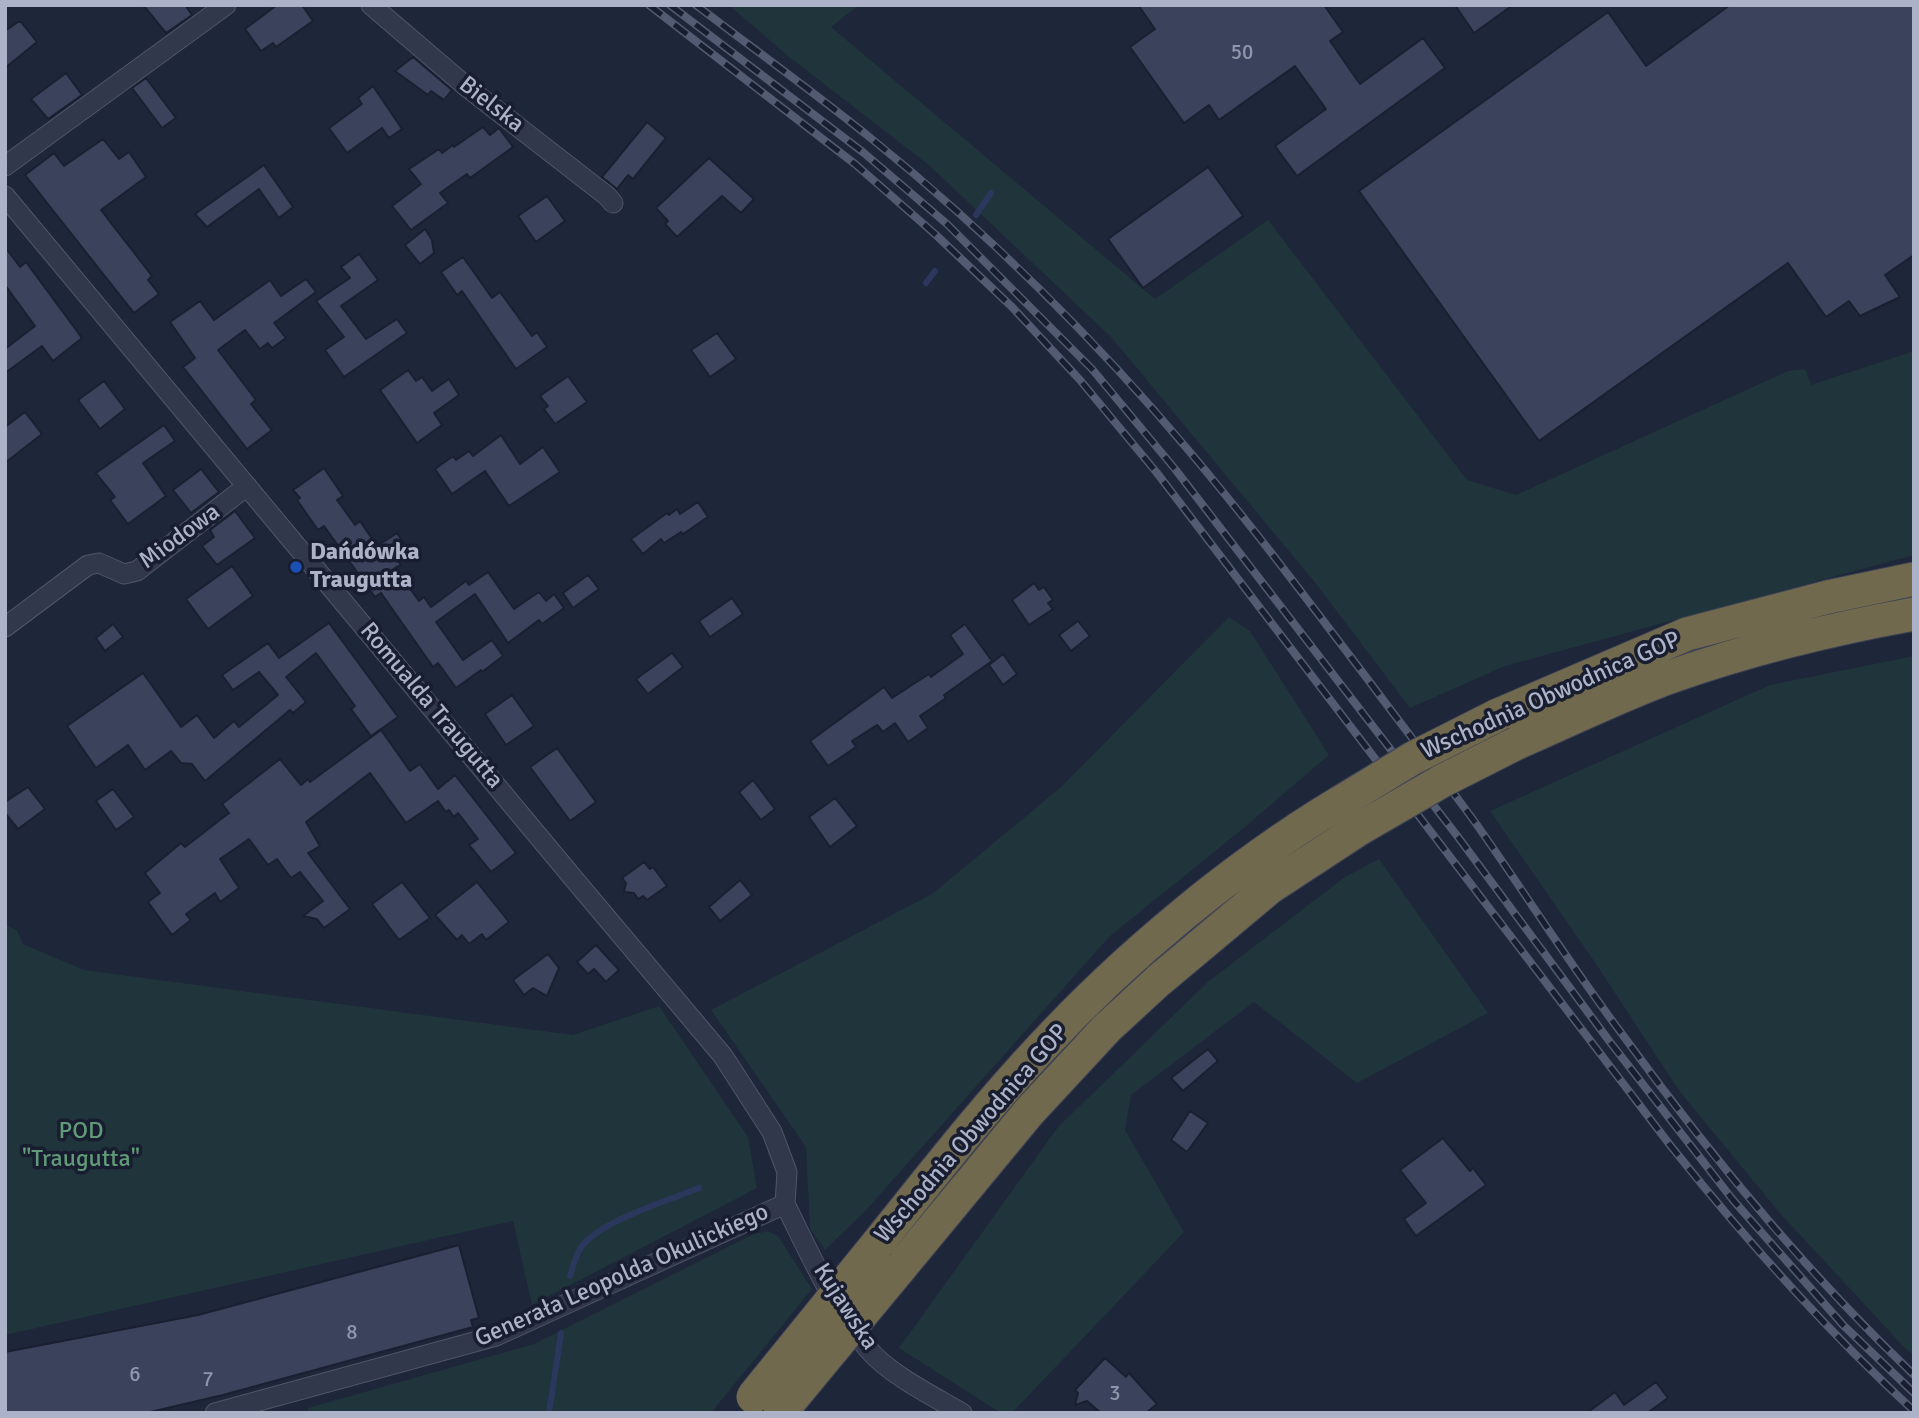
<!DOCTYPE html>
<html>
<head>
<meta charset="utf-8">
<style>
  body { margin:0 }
  #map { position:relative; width:1919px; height:1418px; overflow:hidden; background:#1e263a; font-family:Signika,sans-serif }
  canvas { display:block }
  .frame { position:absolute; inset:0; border:7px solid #acb2c7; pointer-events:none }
</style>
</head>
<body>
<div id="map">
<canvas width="1919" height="1418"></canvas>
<div class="frame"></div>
</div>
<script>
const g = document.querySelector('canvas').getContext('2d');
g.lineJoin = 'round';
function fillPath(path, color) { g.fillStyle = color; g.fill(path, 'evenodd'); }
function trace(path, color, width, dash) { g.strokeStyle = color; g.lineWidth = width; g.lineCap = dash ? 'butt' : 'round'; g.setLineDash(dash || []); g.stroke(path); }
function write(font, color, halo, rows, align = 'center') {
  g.font = font + ' Signika,sans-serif'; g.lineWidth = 7; g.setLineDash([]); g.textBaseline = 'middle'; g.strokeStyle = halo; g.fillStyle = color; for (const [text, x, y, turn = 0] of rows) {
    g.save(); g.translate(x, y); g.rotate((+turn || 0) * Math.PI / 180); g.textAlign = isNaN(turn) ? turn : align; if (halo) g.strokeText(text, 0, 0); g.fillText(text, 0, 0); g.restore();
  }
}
fillPath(new Path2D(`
  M729 5H859L831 27 1155 299 1268 220 1467 480 1516 495 1788 371 1805 369 1811 385 1914 351V555L1505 666 1410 708 1317 585 1112 338 930 166 788 56Z
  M1229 617 1250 631 1329 755 1245 827 1109 937 867 1209 825 1250 810 1229 806 1147 711 1010 932 894 1061 787Z
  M1914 656V1356L1902 1345 1779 1212 1680 1092 1596 964 1490 811 1770 685Z
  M1379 859 1488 1013 1357 1083 1254 1002 1131 1095 1125 1130 1184 1232 1012 1413H1001L899 1348 1058 1127 1209 981 1345 877Z
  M5 925 17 930 23 944 84 970 573 1035 659 1006 748 1137 757 1188 532 1305 513 1221 5 1335Z
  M768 1231 778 1236 812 1289 711 1413H309L308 1408 534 1344 754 1234Z`), '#20343b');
trace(new Path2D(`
  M976 215 991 193
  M926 283 935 271
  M570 1276C573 1266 576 1254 582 1246 601 1221 669 1200 699 1188
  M549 1413 561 1333`), '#2b375d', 6);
const building = new Path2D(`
  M143 5H185L192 15 166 33Z
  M277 5H302L313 21 276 47 273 43 261 51 245 29Z
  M1138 5H1324L1343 32 1330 41 1360 84 1423 38 1445 68 1297 176 1275 146 1326 109 1295 66 1219 120 1209 105 1184 123 1130 47 1155 29Z
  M1455 5H1513L1474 33Z
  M1730 5H1914V255L1885 275 1900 297 1860 316 1849 301 1826 317 1788 263 1539 441 1359 191 1608 12 1646 66Z
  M18 22H21L37 42 5 68V31Z
  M413 57 452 90 444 100 431 91 428 95 395 71Z
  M66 73 82 95 48 119 31 99Z
  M146 78 176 118 162 128 132 88Z
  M373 86 402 129 389 138 382 128 347 153 329 128 362 104 358 98Z
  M647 122 666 138 633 179 628 175 617 189 602 177Z
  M483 127 490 135 499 128 513 147 470 178 467 174 440 193 448 203 411 230 392 206 421 184 409 169 439 149 442 153 453 145 454 147Z
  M103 139 119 159 129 152 146 177 101 210 152 276 148 280 159 294 134 313 25 175 54 153 64 166Z
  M709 158 754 199 741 213 722 196 677 237 665 224 668 221 656 208Z
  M264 165 293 207 279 218 259 189 207 227 195 214Z
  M1208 167 1243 216 1143 288 1108 239Z
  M547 196 565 221 536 242 518 216Z
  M425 229 432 240 434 253 420 264 405 245Z
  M5 247 20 267 26 262 82 338 53 361 42 346 5 373V349L35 326 5 285Z
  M359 254 378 280 341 306 366 339 397 319 407 333 344 377 325 350 344 337 316 301 350 278 341 267Z
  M463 257 492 298 500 292 532 336 537 332 547 347 516 369 462 291 457 295 441 272Z
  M306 279 316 292 274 323 286 338 272 348 268 343 260 349 245 330 218 350 256 400 251 404 272 430 247 449 183 367 195 358 170 322 200 301 214 320 270 280 281 296Z
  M717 333 736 359 710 377 691 350Z
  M408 370 416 381 422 377 432 391 449 379 459 395 434 413 442 425 417 443 380 390Z
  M568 376 587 402 555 424 544 409 548 406 540 396Z
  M104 381 125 409 100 429 78 400Z
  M25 412 42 434 5 463V427Z
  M164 425 175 441 143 463 166 496 128 524 110 500 115 497 96 473Z
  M501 435 520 464 543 447 560 472 509 506 485 471 452 494 435 469 453 456 456 460 469 451 473 456Z
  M324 468 343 496 337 500 355 525 360 521 377 546 397 533 407 548 395 556 401 565 395 568 419 601 424 597 431 607 466 581 469 585 488 572 514 609 539 592 546 601 554 594 564 608 542 624 539 620 508 643 475 594 436 622 463 660 492 640 503 656 482 672 481 670 456 688 438 663 433 667 381 593 375 597 324 526 318 530 297 500 300 498 293 490Z
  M201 469 219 492 191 513 173 490Z
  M698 502 708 517 683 534 681 532 664 543 661 539 643 554 631 539 667 513 669 515 677 509 680 514Z
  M235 511 255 538 217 565 202 546 214 537 210 530Z
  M232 566 253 596 208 629 186 599Z
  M588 575 599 589 573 608 563 593Z
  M1034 583 1039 590 1044 587 1053 600 1048 603 1053 609 1029 625 1012 600Z
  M732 598 743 614 710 637 699 621Z
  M1078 621 1090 636 1071 651 1059 635Z
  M329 623 398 717 371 736 351 709 355 706 316 653 286 677 306 702 293 713 290 710 205 781 192 764 181 763 171 751 145 770 128 745 96 768 67 726 143 673 181 727 197 715 214 738 234 721 239 727 278 695 259 672 233 690 222 675 268 643 279 658Z
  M113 624 123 637 105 651 96 638Z
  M965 624 992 661 944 695 946 698 920 716 928 728 908 742 895 723 883 732 877 725 852 741 856 747 828 766 810 741 884 687 892 698 929 674 931 677 963 654 950 635Z
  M672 653 683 667 648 694 636 679Z
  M1003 654 1017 674 1003 685 989 665Z
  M512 695 534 726 506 745 485 714Z
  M381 730 410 771 420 764 438 789 455 775 516 853 491 872 469 845 478 839 458 813 454 817 449 810 446 812 438 801 406 823 370 773 306 822 320 846 308 853 350 909 324 928 317 919 303 916 323 901 300 872 291 878 277 859 268 865 249 839 220 859 239 888 220 902 215 893 186 914 191 920 172 935 148 902 160 893 145 873 181 843 185 847 229 813 222 804 280 759 301 785 308 779 310 782Z
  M557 748 596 802 570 821 530 767Z
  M753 780 775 809 761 820 739 792Z
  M28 787 45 809 18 829 5 813V802Z
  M113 789 134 817 116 830 96 801Z
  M835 798 857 826 830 847 809 817Z
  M644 862 650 869 653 867 667 886 647 900 643 896 638 899 634 893 624 892 626 883 622 878Z
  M740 880 752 895 720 921 709 907Z
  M402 882 430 918 399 940 372 904Z
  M477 882 509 922 486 940 482 934 469 944 462 935 457 940 435 915Z
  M596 945 619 970 606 982 594 969 588 974 577 962Z
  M548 954 559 968 547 996 533 988 524 995 513 980Z
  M1208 1049 1218 1061 1183 1091 1171 1078Z
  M1190 1111 1208 1123 1187 1152 1171 1140Z
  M1443 1138 1470 1171 1473 1168 1486 1185 1416 1236 1404 1219 1426 1203 1400 1170Z
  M459 1245 479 1318 471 1320 473 1327 223 1395 146 1413H5V1352L198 1315Z
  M1105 1358 1126 1377 1129 1373 1157 1404 1146 1413H1101L1087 1401 1075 1405 1078 1393 1075 1390Z
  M1656 1382 1668 1398 1647 1413H1587L1615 1392 1624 1405Z`);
fillPath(building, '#3a435b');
trace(building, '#1a1f31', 2);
const street = new Path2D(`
  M371 5 468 88 607 196 613 203
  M5 166 226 5
  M5 196 579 885 723 1056 772 1132 787 1172 785 1204
  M5 627 88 565 99 563 124 574 137 571 247 486
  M785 1204C809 1252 834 1309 868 1349 890 1375 933 1396 962 1413
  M215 1413 496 1336 785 1204`);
const highway = new Path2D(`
  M1496 716 1687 634 1828 597 1914 579
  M1517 743C1568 721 1618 696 1670 677 1749 649 1831 629 1914 614
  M878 1243C931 1177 983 1110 1041 1048 1125 957 1233 867 1339 803
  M900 1268 1029 1112 1106 1029 1158 981 1269 888 1359 829`);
trace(street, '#505568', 21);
trace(highway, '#3d4255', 35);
trace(street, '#32384b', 19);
trace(highway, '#71694e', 33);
const rail = new Path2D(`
  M649 5 855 164 936 235 1012 307 1080 380 1157 473 1670 1145C1745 1239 1825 1329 1914 1411
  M670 5 864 153 947 224 1092 369 1175 469 1458 837 1610 1042 1733 1200 1843 1325 1914 1393
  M696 5C755 50 815 93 873 140 985 230 1097 341 1189 451 1251 524 1308 601 1366 677 1403 727 1441 775 1477 825 1527 896 1573 969 1625 1038 1712 1158 1806 1272 1914 1375`);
trace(rail, '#535b72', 8);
trace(rail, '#181d2f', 5, [16]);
const highwayBridge = new Path2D(`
  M1339 803 1413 758 1496 716
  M1359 829 1442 781 1517 743
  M753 1397 878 1243
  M780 1413 900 1268`);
trace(highwayBridge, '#3d4255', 35, []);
trace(highwayBridge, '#71694e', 33);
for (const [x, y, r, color] of [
  [296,567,7,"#1a4fb4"]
]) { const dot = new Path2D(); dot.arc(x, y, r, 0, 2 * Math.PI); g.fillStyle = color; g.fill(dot); trace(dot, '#181d2f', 2.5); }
write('21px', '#9096ac', null, [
  ["50",1242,53],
  ["8",352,1333],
  ["6",135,1375],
  ["7",208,1380],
  ["3",1115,1394]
]);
write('24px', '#acb2c7', '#181d2f', [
  ["Bielska",491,105,38],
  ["Miodowa",180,537,-36],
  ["Wschodnia Obwodnica GOP",1551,696,-24],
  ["Romualda Traugutta",431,706,50],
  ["Wschodnia Obwodnica GOP",972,1134,-49],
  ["Generała Leopolda Okulickiego",622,1276,-24],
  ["Kujawska",845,1307,57]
]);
write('bold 24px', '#acb2c7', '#181d2f', [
  ["Dańdówka",310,553],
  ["Traugutta",310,581]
], 'left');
write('24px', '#619a78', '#181d2f', [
  ["POD",81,1132],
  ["\"Traugutta\"",81,1160]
]);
</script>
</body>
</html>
